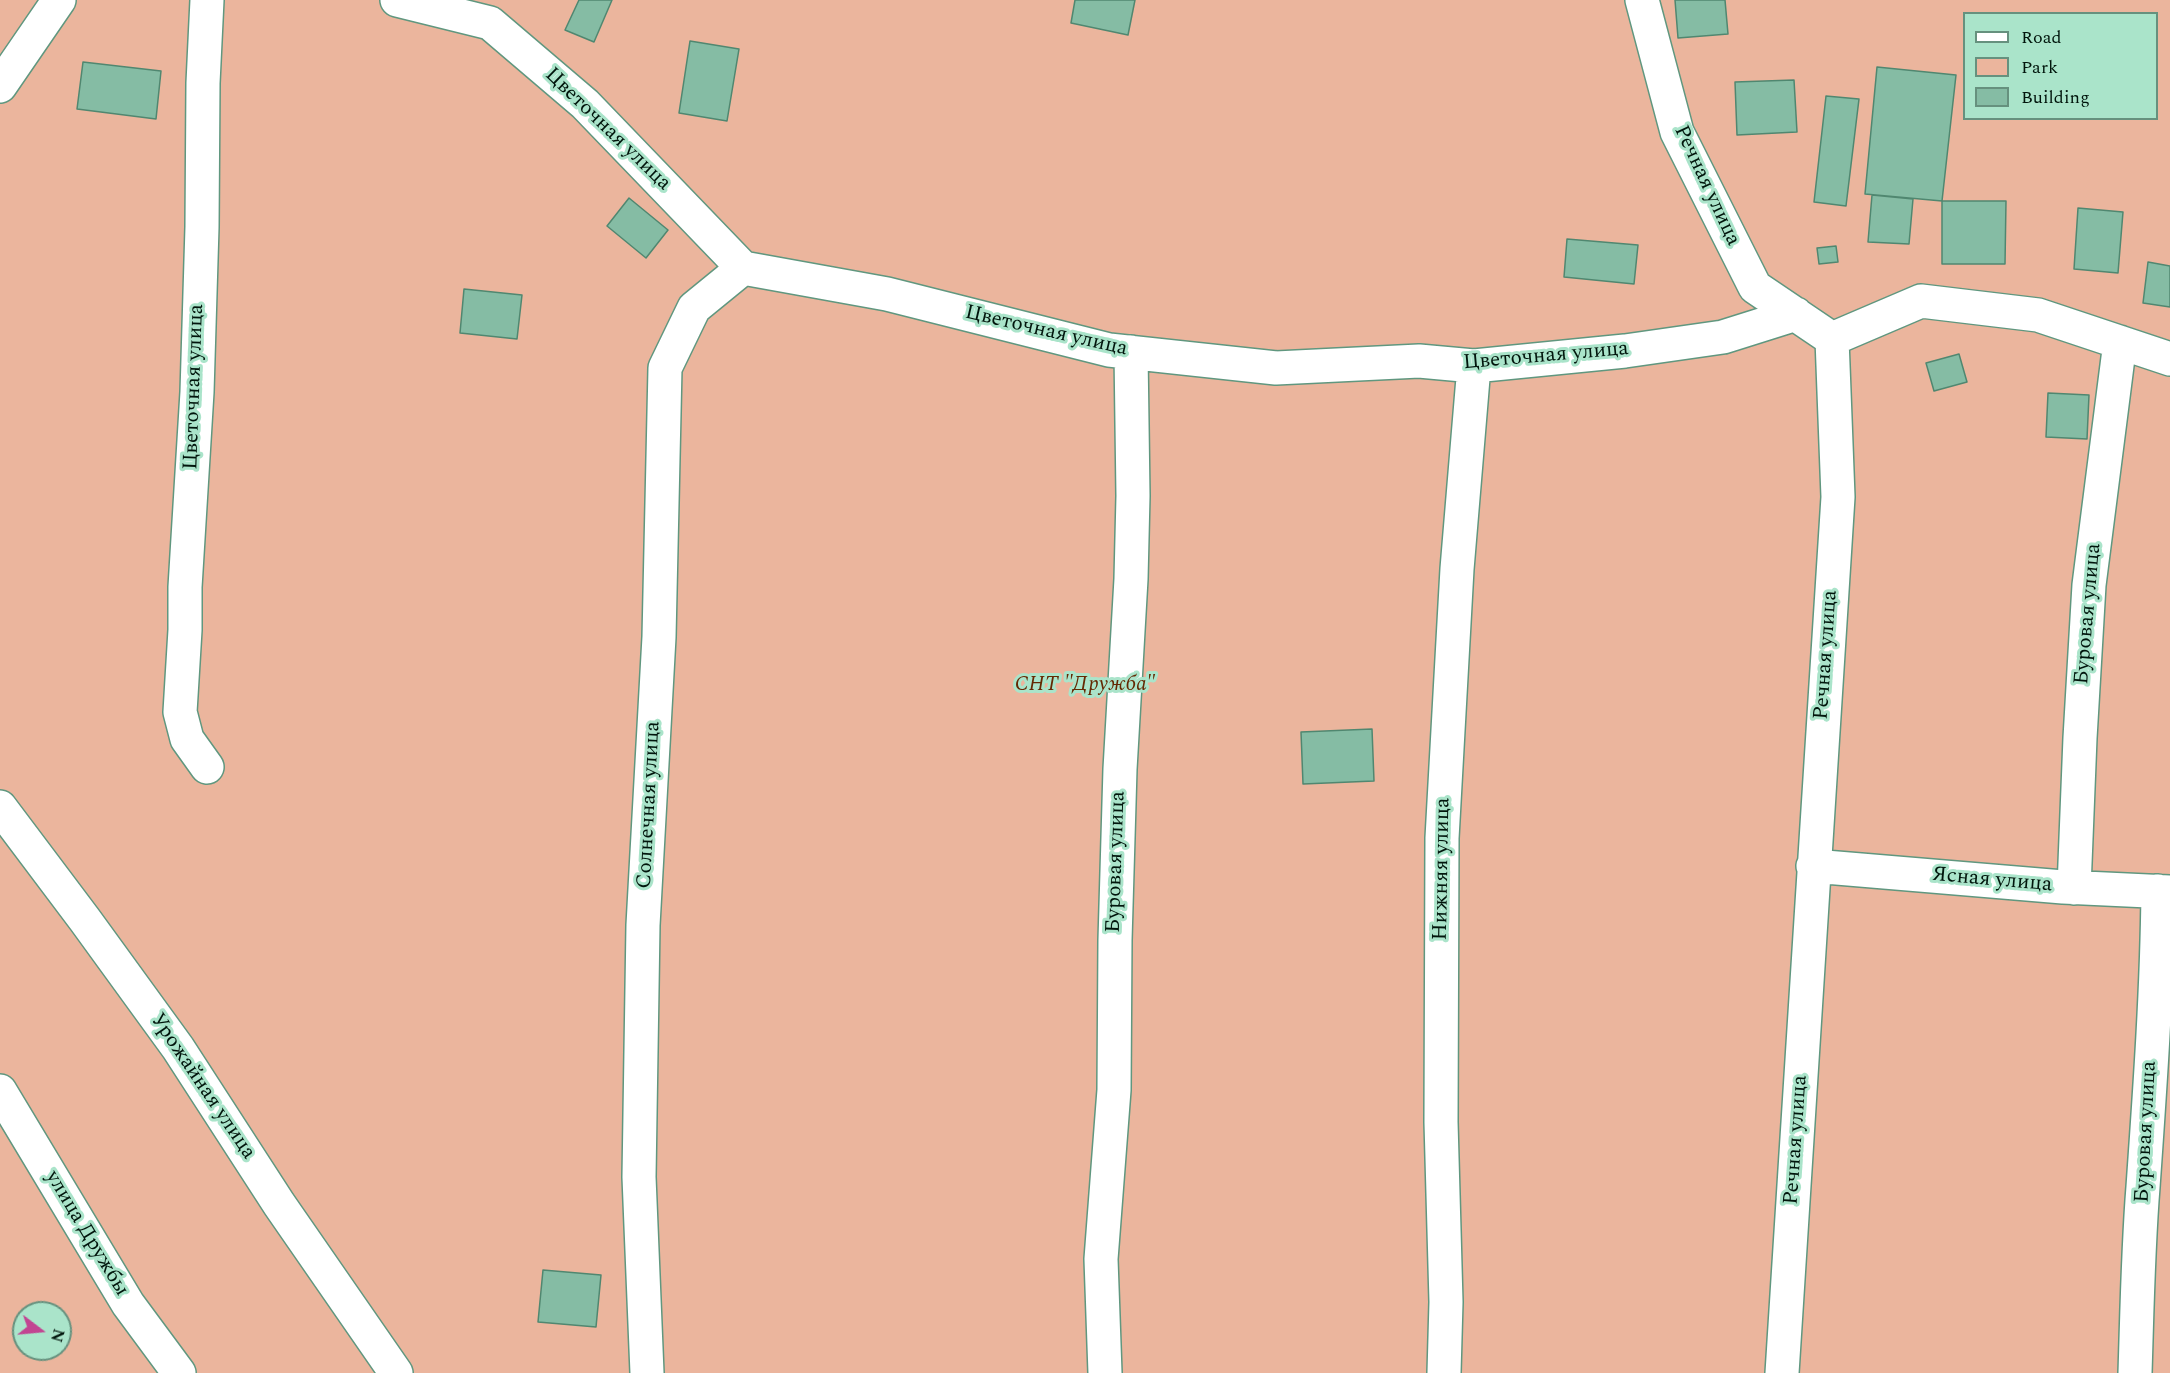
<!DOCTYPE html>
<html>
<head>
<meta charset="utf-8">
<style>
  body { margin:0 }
  #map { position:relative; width:2170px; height:1373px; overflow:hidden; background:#aae4ca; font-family:Spectral,serif }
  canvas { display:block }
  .legend { position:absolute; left:1963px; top:12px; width:195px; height:108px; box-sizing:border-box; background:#aae4ca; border:2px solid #66917e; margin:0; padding:8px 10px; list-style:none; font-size:18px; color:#01150c }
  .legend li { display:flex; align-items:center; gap:12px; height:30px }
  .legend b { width:30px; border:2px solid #66917e }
  .north { position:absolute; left:12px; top:1301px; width:60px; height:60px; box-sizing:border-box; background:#aae4ca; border:2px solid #66917e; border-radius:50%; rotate:106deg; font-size:16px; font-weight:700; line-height:24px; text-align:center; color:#01150c }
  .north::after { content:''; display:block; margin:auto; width:21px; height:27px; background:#c24492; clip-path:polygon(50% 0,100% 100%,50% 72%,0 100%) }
</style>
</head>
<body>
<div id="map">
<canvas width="2170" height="1373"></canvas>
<ul class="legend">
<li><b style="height:8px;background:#fff"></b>Road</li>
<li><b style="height:16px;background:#ebb59d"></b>Park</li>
<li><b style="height:16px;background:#85bca4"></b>Building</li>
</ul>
<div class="north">N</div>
</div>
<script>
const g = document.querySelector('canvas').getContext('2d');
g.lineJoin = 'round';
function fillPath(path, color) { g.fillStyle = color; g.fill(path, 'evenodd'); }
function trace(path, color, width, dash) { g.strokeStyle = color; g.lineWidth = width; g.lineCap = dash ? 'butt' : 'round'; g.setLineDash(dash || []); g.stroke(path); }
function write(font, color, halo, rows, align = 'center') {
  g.font = font + ' Spectral,serif'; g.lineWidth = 6; g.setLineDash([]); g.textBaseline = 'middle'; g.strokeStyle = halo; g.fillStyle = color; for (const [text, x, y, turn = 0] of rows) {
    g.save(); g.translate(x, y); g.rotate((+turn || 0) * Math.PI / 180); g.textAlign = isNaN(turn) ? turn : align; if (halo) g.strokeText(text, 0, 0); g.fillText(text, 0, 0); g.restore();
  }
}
fillPath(new Path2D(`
  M0 0H2170V1373H0ZM1964 14H2156V118H1964ZM24 1313H60V1349H24Z`), '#ebb59d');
const building = new Path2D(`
  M579 0H612L594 42 565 30Z
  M1075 0H1135L1128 35 1071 23Z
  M1675 0H1725L1728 34 1678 38Z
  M690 41 739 49 727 121 679 113Z
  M83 62 161 71 156 119 77 109Z
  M1877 67 1956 75 1942 201 1865 194Z
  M1794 80 1797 132 1737 135 1735 82Z
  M1826 96 1859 99 1846 206 1814 202Z
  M1872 195 1913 199 1909 244 1868 242Z
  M629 198 668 230 646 258 607 226Z
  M1942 201H2006L2005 264H1942Z
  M2078 208 2123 212 2118 273 2074 269Z
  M1567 239 1638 245 1634 284 1564 277Z
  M1836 246 1838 262 1819 264 1817 248Z
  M2148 262 2170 266V307L2143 303Z
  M464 289 522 295 517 339 460 333Z
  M1959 354 1967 382 1934 391 1926 363Z
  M2048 393 2089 395 2087 439 2046 437Z
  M1372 729 1374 781 1303 784 1301 732Z
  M543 1270 601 1275 596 1327 538 1322Z`);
fillPath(building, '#85bca4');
trace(building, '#508770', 1.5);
const minor = new Path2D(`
  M397 0 490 23 585 104 743 268 887 294 1109 350 1276 368 1419 361 1474 366 1625 351 1723 337 1796 314
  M1642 0 1677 132 1755 287 1832 339 1838 497 1782 1373
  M0 86 59 0
  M1832 339 1921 301 2038 315 2170 359
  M207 767 187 739 180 712 185 630V587L197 392 202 227 203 83 207 0
  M0 807 85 920 178 1048 279 1204 396 1373
  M1813 866 2063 887 2170 892
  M2074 888 2080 738 2089 585 2120 342
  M0 1091 128 1304 179 1373
  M647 1373 639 1177 643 925 659 637 665 368 694 308 743 268
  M1105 1373 1101 1259 1114 1090 1115 940 1120 769 1131 579 1133 496 1131 352
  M1444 1373 1446 1302 1441 1122 1442 838 1457 569 1474 366
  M2135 1373C2137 1311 2138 1249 2143 1187 2150 1088 2157 990 2158 891`);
trace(minor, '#60977f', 36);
trace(minor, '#fff', 33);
write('21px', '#01150c', '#aae4ca', [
  ["Цветочная улица",607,130,44],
  ["Речная улица",1706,186,65],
  ["Цветочная улица",1046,332,13],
  ["Цветочная улица",1546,357,-5],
  ["Цветочная улица",195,387,-88],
  ["Буровая улица",2089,614,-85],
  ["Речная улица",1827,655,-86],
  ["Солнечная улица",650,805,-87],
  ["Буровая улица",1117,862,-88],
  ["Нижняя улица",1443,869,-89],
  ["Ясная улица",1992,881,5],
  ["Урожайная улица",202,1087,56],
  ["Буровая улица",2147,1132,-87],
  ["Речная улица",1797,1140,-86],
  ["улица Дружбы",86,1234,59]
]);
write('italic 21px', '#642803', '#aae4ca', [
  ["СНТ \"Дружба\"",1085,686]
]);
</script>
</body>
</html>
